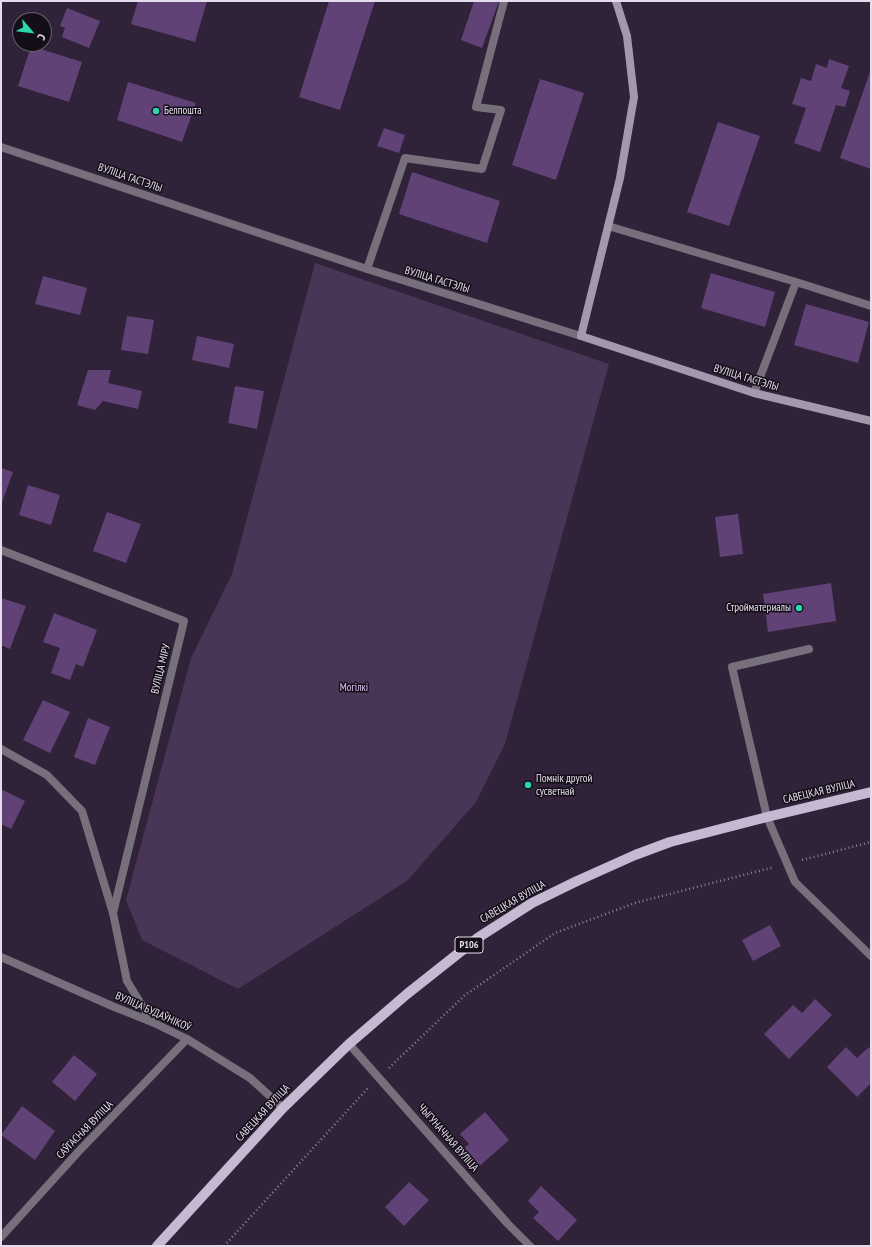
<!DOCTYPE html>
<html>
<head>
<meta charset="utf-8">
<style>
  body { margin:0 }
  #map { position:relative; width:872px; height:1247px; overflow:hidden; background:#2f2239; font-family:"PT Sans Narrow",sans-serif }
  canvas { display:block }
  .frame { position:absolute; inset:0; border:2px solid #e5ddec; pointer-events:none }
  .north { position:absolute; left:12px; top:12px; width:40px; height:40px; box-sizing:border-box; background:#140e18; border:1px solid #68616d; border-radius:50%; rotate:118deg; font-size:11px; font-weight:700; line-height:16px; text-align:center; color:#e5ddec }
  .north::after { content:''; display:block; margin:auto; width:14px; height:18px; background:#2cd5ab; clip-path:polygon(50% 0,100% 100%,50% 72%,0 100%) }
</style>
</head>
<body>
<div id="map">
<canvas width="872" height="1247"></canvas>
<div class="frame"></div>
<div class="north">С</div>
</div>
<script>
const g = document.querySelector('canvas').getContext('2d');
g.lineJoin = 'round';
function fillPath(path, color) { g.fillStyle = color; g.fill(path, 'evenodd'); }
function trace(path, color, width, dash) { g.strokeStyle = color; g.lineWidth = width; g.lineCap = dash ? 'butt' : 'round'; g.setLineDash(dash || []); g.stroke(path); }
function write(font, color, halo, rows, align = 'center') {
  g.font = font + ' "PT Sans Narrow",sans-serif'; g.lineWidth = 3; g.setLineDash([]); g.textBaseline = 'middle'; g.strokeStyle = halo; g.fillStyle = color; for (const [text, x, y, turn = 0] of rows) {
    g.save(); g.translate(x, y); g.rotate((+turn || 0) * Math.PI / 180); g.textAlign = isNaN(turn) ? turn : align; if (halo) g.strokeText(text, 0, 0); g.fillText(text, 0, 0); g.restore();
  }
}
fillPath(new Path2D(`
  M315 263 609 364 505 744 476 802 407 881 238 989 142 940 126 900 191 658 232 574Z`), '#493556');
fillPath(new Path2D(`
  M138 1H207L195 42 131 24Z
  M329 1H375L340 110 299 97Z
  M474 1H499L482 48 461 40Z
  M67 8 100 21 89 48 62 37 65 28 60 26Z
  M31 46 82 62 69 102 18 86Z
  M829 59 849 66 841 88 850 91 845 107 836 105 820 152 794 143 806 108 792 104 801 78 811 81 816 64 827 68Z
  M871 69V169L840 158Z
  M540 79 584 93 556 180 512 165Z
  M128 82 196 103 182 142 117 120Z
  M718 122 760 136 729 226 687 212Z
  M384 128 405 135 399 153 377 146Z
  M412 172 500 201 487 243 399 214Z
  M711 273 775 292 765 327 701 308Z
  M43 276 87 288 80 315 35 304Z
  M806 304 869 322 858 363 794 345Z
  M127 316 154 320 148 354 121 350Z
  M197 336 234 344 229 368 192 360Z
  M88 370H111L108 383 142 391 138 409 103 401 95 410 77 405Z
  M235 386 264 391 257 429 228 423Z
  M1 468 13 472 1 505Z
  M28 485 60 495 51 525 19 515Z
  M107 512 141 524 126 563 93 551Z
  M738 514 743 554 720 557 715 517Z
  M831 583 836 621 768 632 763 594Z
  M1 598 26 606 10 649 1 645Z
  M54 613 97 630 83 667 76 664 70 680 51 673 60 648 43 642Z
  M43 700 70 712 50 753 23 740Z
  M88 718 110 727 95 765 74 757Z
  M1 789 25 801 11 829 1 824Z
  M770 925 781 946 753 961 742 940Z
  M815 999 832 1015 789 1059 764 1034 793 1005 802 1013Z
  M846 1047 857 1058 869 1047 871 1049V1083L857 1097 827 1067Z
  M74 1055 97 1074 75 1101 52 1082Z
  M22 1106 55 1131 35 1160 1 1135Z
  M485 1112 509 1140 475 1170 460 1152 469 1144 460 1134Z
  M409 1182 429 1200 404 1226 385 1207Z
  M541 1186 577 1220 558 1241 533 1218 539 1212 528 1201Z`), '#614276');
trace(new Path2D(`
  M802 860 871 842
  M389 1068 465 995 555 933 635 903 774 867
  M224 1246 368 1088`), '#8f8497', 2.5, [1, 3]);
trace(new Path2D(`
  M608 226 796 282 871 306
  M367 269 405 158 482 169 501 110 476 107 504 1
  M754 393 796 282
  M1 749 47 775 82 811 113 913 127 981 152 1022
  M767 817 732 667 809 649`), '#77707c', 8);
trace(new Path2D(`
  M1 147 367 269 581 336
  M1 550 184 621 113 913
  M767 817 795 882 871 956
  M1 957 112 1006 152 1022 187 1039 250 1078 283 1108
  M349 1044 507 1223 530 1246
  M1 1237 79 1151 187 1039`), '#77707c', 8);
trace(new Path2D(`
  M616 1 627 36 634 97 620 178 581 336 754 393 871 421`), '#a499ac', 8);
trace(new Path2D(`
  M157 1246 283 1108 349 1044 407 994 479 937 532 903 577 881 635 855 670 842 767 817 871 792`), '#c7b9d2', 10);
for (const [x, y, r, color] of [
  [156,111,4,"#2cd5ab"],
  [799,608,4,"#2cd5ab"],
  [528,785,4,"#2cd5ab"]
]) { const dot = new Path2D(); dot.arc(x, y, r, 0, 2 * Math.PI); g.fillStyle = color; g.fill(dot); trace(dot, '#140e18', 1.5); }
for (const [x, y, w] of [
  [469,945,28]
]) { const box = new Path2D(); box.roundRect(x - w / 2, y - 8, w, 16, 3); g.fillStyle = '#140e18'; g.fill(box); trace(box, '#e5ddec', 1); }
write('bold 10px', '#e5ddec', null, [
  ["Р106",469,945]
]);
write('11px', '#e5ddec', '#140e18', [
  ["Белпошта",164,111],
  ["Стройматериалы",791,608,"right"],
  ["Помнік другой",536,779],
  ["сусветнай",536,792]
], 'left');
write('11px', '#e5ddec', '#140e18', [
  ["ВУЛІЦА ГАСТЭЛЫ",130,178,19],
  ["ВУЛІЦА ГАСТЭЛЫ",437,280,17],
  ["ВУЛІЦА ГАСТЭЛЫ",746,378,17],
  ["ВУЛІЦА МІРУ",161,669,-76],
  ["САВЕЦКАЯ ВУЛІЦА",819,792,-13],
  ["САВЕЦКАЯ ВУЛІЦА",513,902,-30],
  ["ВУЛІЦА БУДАЎНІКОЎ",153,1012,24],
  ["САВЕЦКАЯ ВУЛІЦА",263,1113,-47],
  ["САЎГАСНАЯ ВУЛІЦА",85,1130,-46],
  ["ЧЫГУНАЧНАЯ ВУЛІЦА",448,1138,49]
]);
write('11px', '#e0c4f4', '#140e18', [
  ["Могілкі",354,688]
]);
</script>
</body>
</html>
